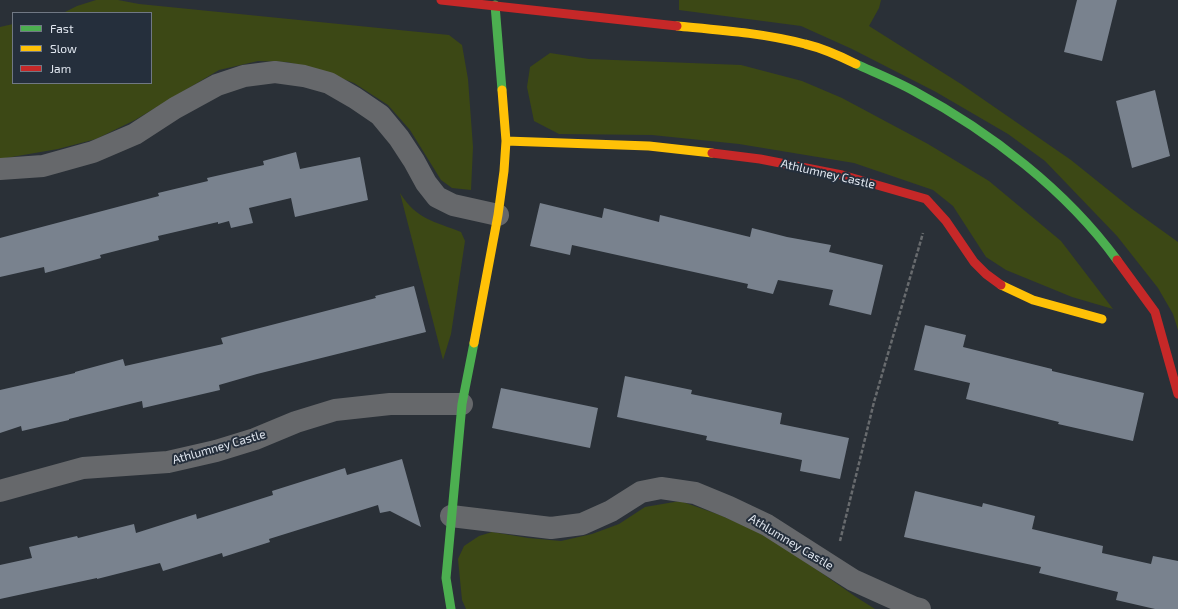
<!DOCTYPE html>
<html>
<head>
<meta charset="utf-8">
<style>
  body { margin:0 }
  #map { position:relative; width:1178px; height:609px; overflow:hidden; background:#2a3037; font-family:"Exo 2",sans-serif }
  canvas { display:block }
  .legend { position:absolute; left:12px; top:12px; width:140px; height:72px; box-sizing:border-box; background:#252f3c; border:1px solid #707884; margin:0; padding:5px 7px; list-style:none; font-size:12px; color:#e0e6ef }
  .legend li { display:flex; align-items:center; gap:8px; height:20px }
  .legend b { width:20px; border:1px solid #707884 }
</style>
</head>
<body>
<div id="map">
<canvas width="1178" height="609"></canvas>
<ul class="legend">
<li><b style="height:5px;background:#4caf50"></b>Fast</li>
<li><b style="height:5px;background:#ffc107"></b>Slow</li>
<li><b style="height:5px;background:#c62828"></b>Jam</li>
</ul>
</div>
<script>
const g = document.querySelector('canvas').getContext('2d');
g.lineJoin = 'round';
function fillPath(path, color) { g.fillStyle = color; g.fill(path, 'evenodd'); }
function trace(path, color, width, dash) { g.strokeStyle = color; g.lineWidth = width; g.lineCap = dash ? 'butt' : 'round'; g.setLineDash(dash || []); g.stroke(path); }
function write(font, color, halo, rows, align = 'center') {
  g.font = font + ' "Exo 2",sans-serif'; g.lineWidth = 4; g.setLineDash([]); g.textBaseline = 'middle'; g.strokeStyle = halo; g.fillStyle = color; for (const [text, x, y, turn = 0] of rows) {
    g.save(); g.translate(x, y); g.rotate((+turn || 0) * Math.PI / 180); g.textAlign = isNaN(turn) ? turn : align; if (halo) g.strokeText(text, 0, 0); g.fillText(text, 0, 0); g.restore();
  }
}
fillPath(new Path2D(`
  M96 0H118L139 4 449 35 462 45 468 79 473 147 471 190 452 188 441 180 410 130 388 105 354 83 317 69 287 62 258 61 219 70 135 120 96 139 58 149 0 159V27L13 24V83H151V13H63L77 6Z
  M679 0H881L879 8 869 26 961 84 1071 160 1132 209 1178 242V330L1173 314 1158 288 1117 236 1045 161 1008 134 936 92 852 49 801 26 679 10Z
  M550 53 589 59 741 65 802 81 842 98 928 144 989 181 1061 241 1113 309 1072 297 1006 270 986 257 953 206 933 190 854 163 739 144 652 135 559 134 534 121 527 87 530 67Z
  M400 193C417 220 434 221 461 232L465 241 451 334 443 360Z
  M680 501 720 515 770 537 856 597 875 609H466L462 600 458 559 464 546 479 536 492 532 528 538 561 541 592 534 619 524 645 507Z`), '#3c4815');
fillPath(new Path2D(`
  M1077 0H1117L1102 61 1064 52Z
  M1155 90 1170 156 1132 168 1116 101Z
  M296 152 300 169 360 157 368 200 295 217 291 198 249 208 253 223 231 228 229 221 218 224V222L158 236 159 240 100 255 101 258 45 273 44 267 0 277V238L159 196 158 193 208 181 207 178 264 165 263 161Z
  M540 203 602 218 604 208 659 222 660 215 750 237 752 228 787 237 831 245 829 252 883 265 871 315 829 305 833 290 778 280 773 294 747 288 748 284 572 245 570 255 530 246Z
  M414 286 426 332 257 374 219 385 220 390 143 408 142 401 69 419V420L22 431 21 426 0 433V390L75 373V372L123 359 125 366 223 344 221 338 376 298 375 296Z
  M925 325 966 335 963 347 1052 369V371L1144 393 1133 441 1058 424 1059 422 966 399 970 383 914 370Z
  M625 376 692 390 691 394 782 413 780 424 849 438 840 479 800 471 802 460 706 440 707 436 617 417Z
  M501 388 598 408 590 448 492 428Z
  M402 459 421 527 390 511 380 513 378 505 269 539 270 542 223 557 222 553 163 571 160 563 97 579V578L0 599V565L32 558 29 547 77 536 78 538 134 524 136 533 196 514 197 519 273 495 272 491 345 468 347 475Z
  M915 491 982 507 983 503 1035 516 1032 529 1103 546 1102 553 1151 564 1153 556 1178 561V609H1155L1116 600 1118 592 1039 573 1041 567 904 537Z`), '#79828e');
trace(new Path2D(`
  M840 541 874 402 923 233`), '#686b6e', 2.5, [4, 2]);
trace(new Path2D(`
  M0 169 43 166 93 152 135 134 175 108 217 85 244 76 275 72 304 76 329 83 355 98 380 115 399 138 414 161 426 183 437 197 453 205 498 215
  M0 491 83 468 168 462 216 451 255 439 296 422 335 410 390 404H462
  M451 516 551 528 582 524 611 511 641 492 661 488 695 493 729 507 767 525 853 580 913 607 920 609`), '#66686b', 22);
trace(new Path2D(`
  M495 5 502 90
  M856 64C876 73 896 81 914 91 990 132 1066 190 1117 260
  M451 609 446 578 462 404 474 343`), '#4caf50', 9);
trace(new Path2D(`
  M677 26C719 30 763 33 805 44 822 48 840 56 856 64
  M506 141 649 146 712 153
  M1001 285 1033 300 1102 319
  M474 343 498 215 504 171 506 141 502 90`), '#ffc107', 9);
trace(new Path2D(`
  M441 0 677 26
  M712 153 760 159 842 175 926 199 946 221 974 262 986 274 1001 285
  M1117 260 1155 312 1178 394`), '#c62828', 9);
write('12px', '#e0e6ef', '#252f3c', [
  ["Athlumney Castle",828,174,13],
  ["Athlumney Castle",219,447,-16],
  ["Athlumney Castle",791,542,31]
]);
</script>
</body>
</html>
